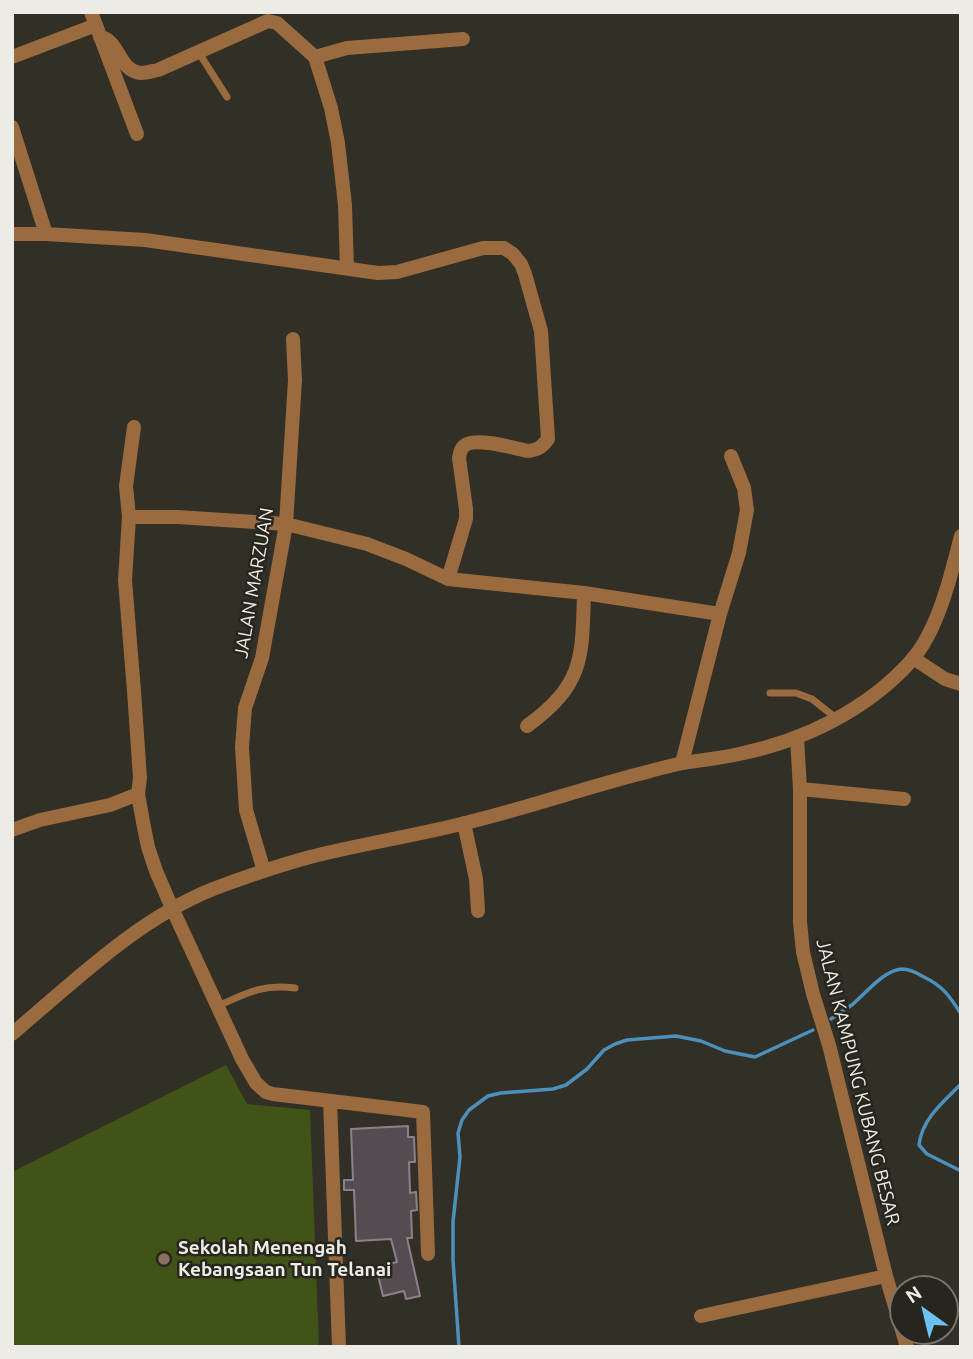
<!DOCTYPE html>
<html>
<head>
<meta charset="utf-8">
<style>
  body { margin:0 }
  #map { position:relative; width:973px; height:1359px; overflow:hidden; background:#312f26; font-family:Ubuntu,sans-serif }
  canvas { display:block }
  .frame { position:absolute; inset:0; border:14px solid #ecebe5; pointer-events:none }
  .north { position:absolute; left:889px; top:1275px; width:70px; height:70px; box-sizing:border-box; background:#27251d; border:2px solid #76746d; border-radius:50%; rotate:326deg; font-size:19px; font-weight:700; line-height:28px; text-align:center; color:#ecebe5 }
  .north::after { content:''; display:block; margin:auto; width:24px; height:32px; background:#6cc3f2; clip-path:polygon(50% 0,100% 100%,50% 72%,0 100%) }
</style>
</head>
<body>
<div id="map">
<canvas width="973" height="1359"></canvas>
<div class="frame"></div>
<div class="north">N</div>
</div>
<script>
const g = document.querySelector('canvas').getContext('2d');
g.lineJoin = 'round';
function fillPath(path, color) { g.fillStyle = color; g.fill(path, 'evenodd'); }
function trace(path, color, width, dash) { g.strokeStyle = color; g.lineWidth = width; g.lineCap = dash ? 'butt' : 'round'; g.setLineDash(dash || []); g.stroke(path); }
function write(font, color, halo, rows, align = 'center') {
  g.font = font + ' Ubuntu,sans-serif'; g.lineWidth = 5; g.setLineDash([]); g.textBaseline = 'middle'; g.strokeStyle = halo; g.fillStyle = color; for (const [text, x, y, turn = 0] of rows) {
    g.save(); g.translate(x, y); g.rotate((+turn || 0) * Math.PI / 180); g.textAlign = isNaN(turn) ? turn : align; if (halo) g.strokeText(text, 0, 0); g.fillText(text, 0, 0); g.restore();
  }
}
fillPath(new Path2D(`
  M226 1065 247 1104 310 1110 319 1347H12V1172Z`), '#415417');
trace(new Path2D(`
  M831 1019C838 1014 846 1009 853 1004 866 993 884 970 902 969 908 969 917 973 922 976 943 986 949 995 961 1014
  M961 1084C943 1102 922 1119 919 1145L927 1154 961 1171
  M459 1347 453 1260V1222L460 1157 458 1133 462 1120 469 1110 488 1096 501 1093 553 1089 566 1085 587 1069 604 1050 615 1044 627 1040 676 1036 701 1041 725 1051 755 1057 813 1030`), '#4c90bc', 3.5);
const building = new Path2D(`
  M408 1126V1137H414L415 1162H409L410 1191V1193L416 1192 417 1210 411 1211 412 1238H407L420 1296 406 1299 404 1291 383 1296 376 1267 397 1262 391 1239 356 1241 354 1190H344V1180H353L351 1129Z`);
fillPath(building, '#554c53');
trace(building, '#8b8289', 2);
trace(new Path2D(`
  M199 53 227 97
  M770 693H796L812 699 836 718
  M218 1006C247 993 262 984 295 988`), '#9a6b3e', 7);
trace(new Path2D(`
  M91 12 137 134
  M100 37C120 40 118 71 141 73 146 73 153 71 158 70L268 21 277 23 315 57 331 108 338 143 345 205 347 268
  M12 57 96 25
  M315 57 347 48 463 39
  M12 127 46 234
  M12 234H46L145 240 378 273 397 272 483 248H504L513 254 521 264 525 274 541 331 548 439C542 447 538 450 528 451 513 448 480 438 467 444 461 447 460 452 459 458L466 509V519L448 579
  M134 427 126 486 129 517 125 580 134 691 140 778 138 794 143 822 148 847 156 871 172 908 242 1059 256 1083 266 1092 273 1094 423 1112 428 1254
  M129 517H177L286 524 367 544 406 559 448 579 584 593 720 614
  M913 658 945 679 961 684
  M527 726C584 684 582 659 584 593
  M797 738 800 789V922L803 952 813 994 829 1045 886 1276 907 1347
  M682 763 720 614 739 553 747 510 744 488 731 456
  M800 789 904 799
  M464 823 476 879 478 911
  M12 830 40 820 110 805 138 794
  M264 871 246 810 242 747 245 708 262 658 286 524 295 380 293 339
  M330 1101 339 1347
  M701 1316 886 1276`), '#9a6b3e', 14);
trace(new Path2D(`
  M12 1034C75 981 136 920 213 889 245 877 277 866 310 857 361 844 414 836 465 823 524 809 581 789 639 774 654 770 668 766 683 763 702 760 721 758 739 754 803 741 867 710 911 661 938 631 951 575 961 536`), '#9a6b3e', 14);
for (const [x, y, r, color] of [
  [164,1259,7,"#8d6e63"]
]) { const dot = new Path2D(); dot.arc(x, y, r, 0, 2 * Math.PI); g.fillStyle = color; g.fill(dot); trace(dot, '#27251d', 2.5); }
write('19px', '#ecebe5', '#27251d', [
  ["JALAN MARZUAN",254,583,-80],
  ["JALAN KAMPUNG KUBANG BESAR",858,1082,76]
]);
write('bold 19px', '#ecebe5', '#27251d', [
  ["Sekolah Menengah",178,1248],
  ["Kebangsaan Tun Telanai",178,1270]
], 'left');
</script>
</body>
</html>
